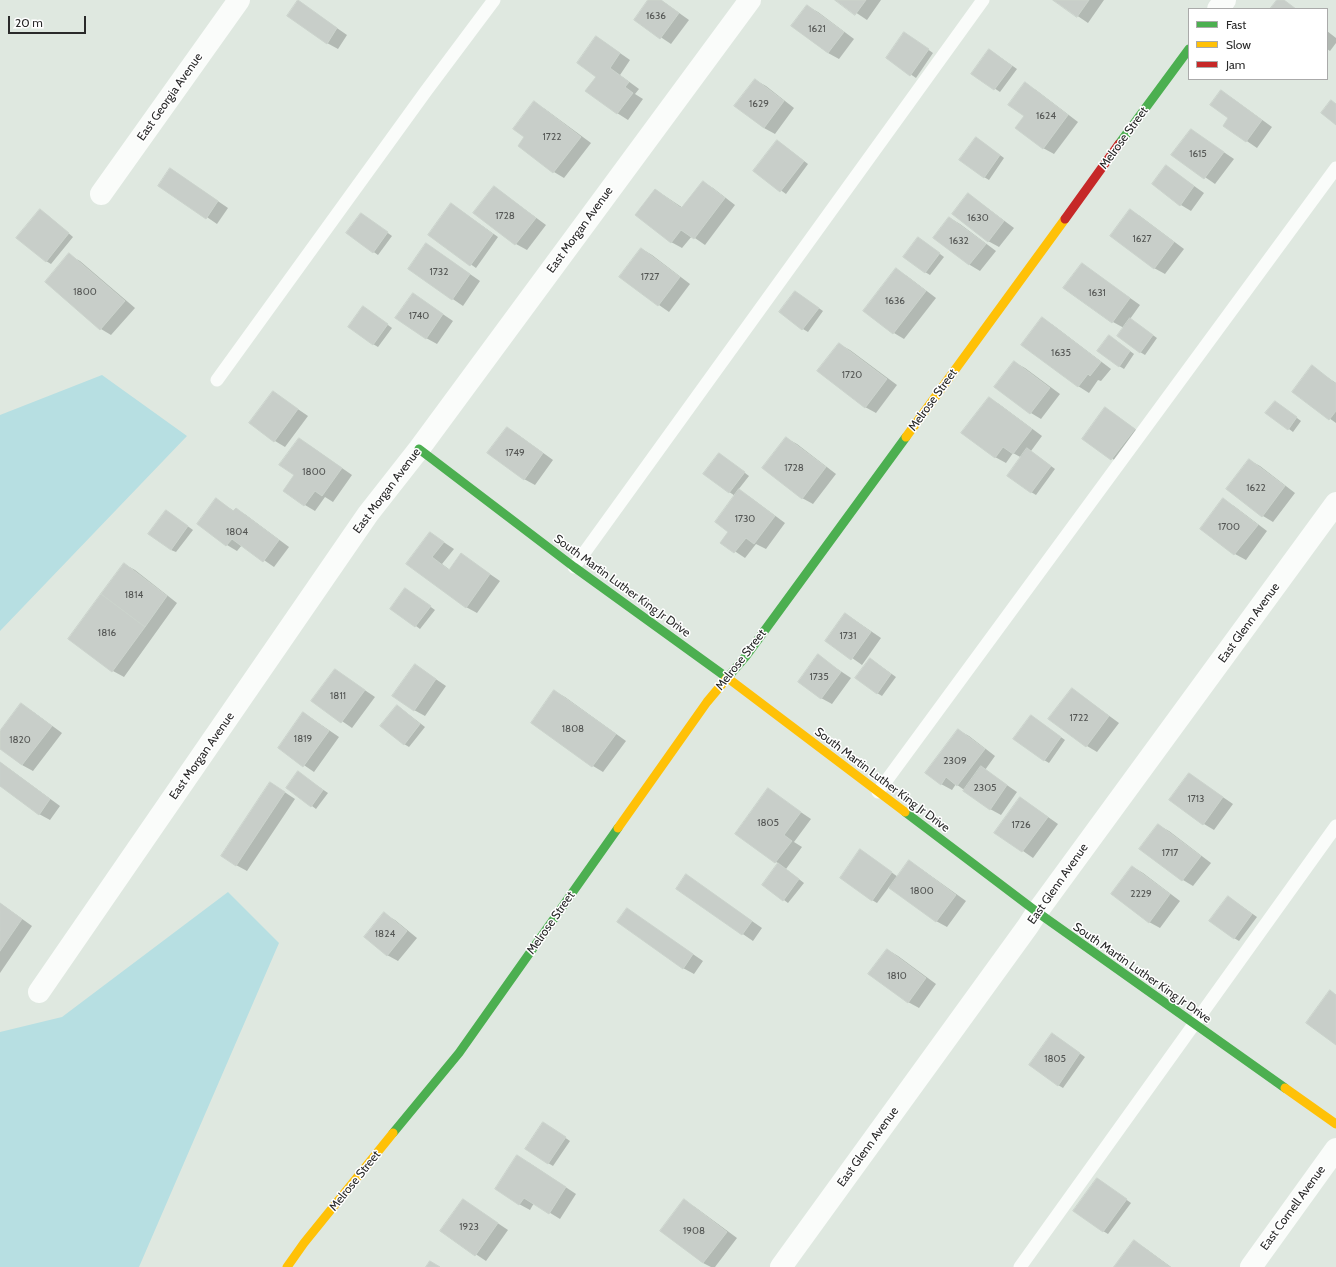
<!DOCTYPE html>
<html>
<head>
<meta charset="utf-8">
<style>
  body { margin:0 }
  #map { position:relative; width:1336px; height:1267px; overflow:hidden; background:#dfe8e0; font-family:Cabin,sans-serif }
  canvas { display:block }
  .legend { position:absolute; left:1188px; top:8px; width:140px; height:72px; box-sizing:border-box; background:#fff; border:1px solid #aaa; margin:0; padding:5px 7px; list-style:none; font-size:12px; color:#2a2a2a }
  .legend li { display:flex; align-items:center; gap:8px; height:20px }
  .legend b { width:20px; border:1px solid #aaa }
  .scale { position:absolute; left:8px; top:16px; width:78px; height:18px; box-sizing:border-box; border:2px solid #2a2a2a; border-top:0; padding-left:5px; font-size:12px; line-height:14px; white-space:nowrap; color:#2a2a2a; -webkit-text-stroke:3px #fff; paint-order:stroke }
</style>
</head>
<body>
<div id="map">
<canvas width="1336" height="1267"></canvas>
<ul class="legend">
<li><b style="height:5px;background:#4caf50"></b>Fast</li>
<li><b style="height:5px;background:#ffc107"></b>Slow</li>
<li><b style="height:5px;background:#c62828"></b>Jam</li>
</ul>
<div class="scale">20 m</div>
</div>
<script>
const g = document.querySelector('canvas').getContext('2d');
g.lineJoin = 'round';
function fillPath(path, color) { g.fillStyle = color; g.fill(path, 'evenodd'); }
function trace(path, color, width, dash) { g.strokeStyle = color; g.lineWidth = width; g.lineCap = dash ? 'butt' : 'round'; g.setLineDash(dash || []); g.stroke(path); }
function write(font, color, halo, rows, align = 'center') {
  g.font = font + ' Cabin,sans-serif'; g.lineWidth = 3; g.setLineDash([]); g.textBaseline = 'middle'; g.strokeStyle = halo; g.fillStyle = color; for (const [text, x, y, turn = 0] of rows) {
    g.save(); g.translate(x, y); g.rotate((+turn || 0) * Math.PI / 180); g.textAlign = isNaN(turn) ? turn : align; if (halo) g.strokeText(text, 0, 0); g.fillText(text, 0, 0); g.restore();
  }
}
fillPath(new Path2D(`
  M102 375 187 436 0 631V415Z
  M228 892 279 943 139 1267H0V1032L62 1017Z`), '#b7dfe2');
fillPath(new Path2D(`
  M649 0H661L689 20 671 44 635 20Z
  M837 0H881L867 20Z
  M1054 0H1104L1088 23Z
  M807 6 818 12 854 39 839 59 828 53 792 26Z
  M308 8 347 35 338 49 327 43Z
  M1327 31 1336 38V43L1330 51 1327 49Z
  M909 36 933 53 916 78 887 58Z
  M597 37 630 60 620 75 639 89 635 94 643 99 628 120 617 113 597 77Z
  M990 50 1017 69 1000 92 973 74Z
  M755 80 766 86 794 108 775 134 764 128 736 106Z
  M1025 84 1036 90 1078 122 1054 154 1043 148 1025 116Z
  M1221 92 1232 98 1272 127 1257 148 1225 126 1230 118Z
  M535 103 545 109 591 143 564 178 554 172 519 146 525 137Z
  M1191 130 1234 159 1215 184 1173 155Z
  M981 141 1004 158 989 180 984 177Z
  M782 144 808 164 786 194 754 171Z
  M1166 166 1176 173 1204 193 1191 211 1181 205Z
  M171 169 228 208 217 224 160 185Z
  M703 182 713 188 735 205 705 245 692 236 682 248 671 242 656 190 683 208Z
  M494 188 504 194 546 225 527 250 516 244 475 213Z
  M968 195 978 201 1014 228 999 247 988 241Z
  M456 207 498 237 476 268 429 235Z
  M1130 210 1140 216 1184 249 1165 274 1154 268Z
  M45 213 73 237 51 264 46 261Z
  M366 217 392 236 378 255 347 233Z
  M950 218 960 224 996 251 980 271 970 265 934 237Z
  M923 241 944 257 930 275 925 272Z
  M642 249 652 255 690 284 669 312 659 305 621 277Z
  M437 251 480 281 463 306 409 269Z
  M69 255 80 261 135 308 111 335 101 329 46 282Z
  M896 270 907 276 936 298 904 339 894 333 865 311Z
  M1092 271 1140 305 1130 319 1157 338 1145 355 1140 352 1124 328 1113 322Z
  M413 294 453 321 437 344 426 338Z
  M800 295 823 311 808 332 803 329Z
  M368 310 392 328 378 347 373 344Z
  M1042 318 1053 325 1111 369 1101 381 1098 380 1089 393 1078 386Z
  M1114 339 1134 354 1124 369 1119 366Z
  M839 344 850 350 897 385 876 413 865 407Z
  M1014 362 1025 368 1060 394 1041 419 1031 413 996 387Z
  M1312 367 1336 383V423L1293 392Z
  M273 392 308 416 285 447 275 441Z
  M989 398 999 404 1042 436 1031 451 1055 469 1036 495 1031 492 1022 458 1013 453 1006 463 995 457Z
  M1280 405 1301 421 1293 432 1289 429Z
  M1110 411 1139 432 1117 462 1084 438Z
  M507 428 517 434 553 460 535 485 524 479Z
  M786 438 797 444 836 474 813 504 802 498Z
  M309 445 352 475 333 502 325 497 315 511 305 505 295 475Z
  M724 457 749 476 738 490 750 497 785 523 766 549 756 544 745 558 721 542 729 532 735 496 704 474Z
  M1249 460 1260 466 1295 493 1273 522 1263 516 1227 489Z
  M217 500 234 511 236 509 246 515 289 547 274 567 242 545 237 551 227 545 199 524Z
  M1223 500 1234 506 1267 531 1246 560 1235 554 1201 529Z
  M171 514 193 530 176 552 171 550Z
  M430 533 454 549 442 564 450 570 461 554 500 581 477 613 466 607 408 564Z
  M124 564 135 570 177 603 124 677 113 671 69 639Z
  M406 589 435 610 420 629 416 626Z
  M846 614 881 638 862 665 827 640Z
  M818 656 851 678 832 704 821 698Z
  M875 662 896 677 882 696 877 693Z
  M415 665 446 686 425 716 414 710Z
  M335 670 375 697 352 728 313 701Z
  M1072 689 1082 696 1119 723 1097 752 1087 746 1050 719Z
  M554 691 565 697 626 741 603 772 593 766 532 723Z
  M22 705 32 711 62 733 33 771 22 765 0 748V733Z
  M398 706 425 727 409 747 404 744Z
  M304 713 339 737 314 772 279 748Z
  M1036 719 1065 740 1049 763 1044 760Z
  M958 730 969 736 995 756 985 770 1017 792 1001 815 990 809 956 784 952 790 941 784Z
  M0 762 60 806 50 820 39 814 0 785Z
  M1189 774 1233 804 1214 830 1204 824Z
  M303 776 328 793 316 809 312 806Z
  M271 783 295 799 247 871 236 865Z
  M768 790 811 819 794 842 802 847 786 869 804 883 788 903 784 900 779 864 736 833Z
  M1021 798 1058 824 1033 858 996 832Z
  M1158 825 1169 831 1211 863 1193 886 1183 880 1141 849Z
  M865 853 898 877 909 862 920 868 966 901 947 927 936 921 889 887 877 903 872 900Z
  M1133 867 1143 873 1180 901 1160 928 1149 922Z
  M696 882 762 928 753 941 677 889Z
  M1233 900 1257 917 1239 941 1234 938Z
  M0 903 32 926 0 973Z
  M627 909 703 961 694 974 683 968Z
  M384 914 395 920 417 938 398 961 387 955Z
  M888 950 898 956 936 984 919 1008 908 1002Z
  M1057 1037 1085 1057 1063 1088 1058 1085Z
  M548 1126 570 1141 553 1166 548 1163Z
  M528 1162 576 1194 560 1219 534 1203 530 1210 519 1204Z
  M1098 1179 1131 1203 1108 1234 1103 1231Z
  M463 1200 508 1230 486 1261 441 1231Z
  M684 1201 695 1207 737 1238 715 1267H711L703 1263 662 1231Z
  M1134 1242 1145 1248 1171 1267H1115Z`), '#0003');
const building = new Path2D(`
  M298 0 337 28 327 44 287 16Z
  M648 0H661L679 13 660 39 634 20Z
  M835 0H866L855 15Z
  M1053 0H1089L1077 17Z
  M1277 0H1284L1296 9H1270Z
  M807 5 844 32 828 53 791 26Z
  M904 32 929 49 910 76 886 58Z
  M596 36 620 53 610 68 629 82 625 87 633 93 617 114 585 91 596 77 577 63Z
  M989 49 1012 66 994 90 971 74Z
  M755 79 784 101 764 128 734 106Z
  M1025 82 1068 115 1043 149 1015 128 1024 116 1008 105Z
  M1221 90 1262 120 1246 142 1223 126 1228 118 1210 105Z
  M1331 100 1336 104V125L1321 113Z
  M534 101 581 137 553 173 518 146 524 137 513 129Z
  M1191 129 1224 152 1204 179 1171 155Z
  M976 137 1000 155 984 178 959 160Z
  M777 140 804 161 780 192 753 171Z
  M1166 165 1194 186 1180 206 1152 184Z
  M170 168 218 201 206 219 158 186Z
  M703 181 725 198 694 239 681 230 671 243 635 215 655 189 681 208Z
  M494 186 536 218 515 245 473 213Z
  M968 193 1004 221 988 242 952 214Z
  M451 203 493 234 470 266 428 235Z
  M40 209 69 233 46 262 16 238Z
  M1130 209 1174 242 1154 269 1110 236Z
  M361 213 388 232 373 253 346 233Z
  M949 217 986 244 969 265 933 238Z
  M918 237 940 253 925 273 903 257Z
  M426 243 470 274 452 300 408 269Z
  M641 248 680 277 658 306 619 277Z
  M69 253 125 301 100 330 45 282Z
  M1082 263 1130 298 1112 323 1063 288Z
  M896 268 926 291 893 334 863 311Z
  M795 291 819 308 802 330 779 312Z
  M413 293 443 314 426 339 395 318Z
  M363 306 388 324 373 345 348 327Z
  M1042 317 1101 362 1090 376 1088 374 1078 387 1021 345Z
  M1130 318 1153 335 1140 353 1117 336Z
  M1109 335 1130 351 1119 367 1097 351Z
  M839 343 887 379 865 408 817 371Z
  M1014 361 1050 388 1030 414 994 387Z
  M1312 365 1336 384V411L1329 420 1292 392Z
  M273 391 298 409 274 442 249 423Z
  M989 397 1032 429 1013 454 1003 447 995 458 961 433Z
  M1275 401 1297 417 1288 430 1265 413Z
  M1105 407 1135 429 1111 460 1082 439Z
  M507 427 543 453 524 480 487 453Z
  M786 437 826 467 802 499 762 468Z
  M299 438 342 468 322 496 315 491 304 506 283 491 294 475 279 465Z
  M1027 448 1051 466 1031 493 1007 476Z
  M719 453 745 472 729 493 703 474Z
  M1249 459 1285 486 1262 517 1226 489Z
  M739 489 775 516 754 544 746 538 734 553 720 543 728 532 715 522Z
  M216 498 233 511 236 508 279 540 263 562 232 539 226 546 197 524Z
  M1223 498 1258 525 1234 555 1200 529Z
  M166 510 188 526 171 550 148 534Z
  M430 532 444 542 432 557 449 570 461 553 490 574 466 608 406 564Z
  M124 563 167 596 145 627 101 594Z
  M405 588 431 606 415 627 390 609Z
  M101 594 145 627 112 672 68 639Z
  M845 613 871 632 851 660 825 641Z
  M818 654 841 672 821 699 798 682Z
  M870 658 891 674 877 694 855 678Z
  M415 664 436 679 414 711 392 696Z
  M335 669 365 690 341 723 311 701Z
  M1072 688 1109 716 1086 747 1048 719Z
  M554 690 616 734 592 767 531 723Z
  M21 703 52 726 22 765 0 749V731Z
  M397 705 420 724 404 745 380 726Z
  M303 712 329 731 303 767 278 748Z
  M1031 715 1061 737 1044 761 1013 739Z
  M958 729 985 749 957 786 946 777 941 785 925 773Z
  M0 762 50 799 39 815 0 786Z
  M981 766 1007 785 990 810 963 791Z
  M298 771 323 790 311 807 286 788Z
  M1189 773 1223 797 1203 825 1169 800Z
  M270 782 285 792 236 866 221 856Z
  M768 788 801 812 784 835 792 841 775 863 735 834Z
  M1020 797 1048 817 1022 852 994 833Z
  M1158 824 1201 856 1182 881 1139 849Z
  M860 849 892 872 872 901 840 878Z
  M909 860 956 895 936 922 889 888Z
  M778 863 799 879 783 901 762 885Z
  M1132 866 1170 894 1149 923 1111 894Z
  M686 874 752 921 742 935 676 889Z
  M1228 896 1252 914 1234 939 1209 921Z
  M0 903 22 919 0 951Z
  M627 908 693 954 683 969 617 922Z
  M384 912 407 931 387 956 364 937Z
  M887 949 926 978 908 1003 868 974Z
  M1330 990 1336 995V1045L1306 1023Z
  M1052 1033 1080 1053 1058 1086 1029 1065Z
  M543 1122 566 1137 548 1164 525 1149Z
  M517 1155 566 1187 549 1214 524 1198 519 1205 495 1189Z
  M1097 1178 1127 1199 1103 1232 1073 1211Z
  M463 1199 498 1223 475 1256 440 1231Z
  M684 1199 727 1232 703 1263 660 1231Z
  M1134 1240 1170 1267H1114Z
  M430 1261 440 1267H426Z`);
fillPath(building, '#c8cec9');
trace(building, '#cbd3cc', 1);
trace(new Path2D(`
  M217 380 426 91 494 0
  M574 567 983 0
  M878 792 1336 168
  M1020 1267 1336 826`), '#fafcfa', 13);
trace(new Path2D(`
  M1218 9 1225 0
  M101 194 239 0
  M39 992 368 514 419 449 750 0
  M781 1267 1028 926 1037 912 1336 503
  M1251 1267 1336 1149`), '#fafcfa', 22);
trace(new Path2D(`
  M1119 144 1189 49
  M419 449 574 567 729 679
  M728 677 746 656 906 437
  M905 812 1037 912 1285 1088
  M393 1133 459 1053 618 828`), '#4caf50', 9);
trace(new Path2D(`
  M906 437 1065 219
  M729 679 905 812
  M618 828 707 702 728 677
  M1285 1088 1336 1124
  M287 1267 304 1243 393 1133`), '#ffc107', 9);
trace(new Path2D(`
  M1065 219 1119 144`), '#c62828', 9);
write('10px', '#545654', null, [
  ["1636",656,16],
  ["1621",817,29],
  ["1629",759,104],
  ["1624",1046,116],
  ["1722",552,137],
  ["1615",1198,154],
  ["1728",505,216],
  ["1630",978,218],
  ["1627",1142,239],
  ["1632",959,241],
  ["1732",439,272],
  ["1727",650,277],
  ["1800",85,292],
  ["1631",1097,293],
  ["1636",895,301],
  ["1740",419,316],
  ["1635",1061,353],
  ["1720",852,375],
  ["1749",515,453],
  ["1728",794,468],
  ["1800",314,472],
  ["1622",1256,488],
  ["1730",745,519],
  ["1700",1229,527],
  ["1804",237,532],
  ["1814",134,595],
  ["1816",107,633],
  ["1731",848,636],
  ["1735",819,677],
  ["1811",338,696],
  ["1722",1079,718],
  ["1808",573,729],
  ["1819",303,739],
  ["1820",20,740],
  ["2309",955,761],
  ["2305",985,788],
  ["1713",1196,799],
  ["1805",768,823],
  ["1726",1021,825],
  ["1717",1170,853],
  ["1800",922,891],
  ["2229",1141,894],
  ["1824",385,934],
  ["1810",897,976],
  ["1805",1055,1059],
  ["1923",469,1227],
  ["1908",694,1231]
]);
write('12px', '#2a2a2a', '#fff', [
  ["East Georgia Avenue",170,97,-55],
  ["Melrose Street",1124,138,-54],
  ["East Morgan Avenue",580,230,-54],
  ["Melrose Street",933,400,-54],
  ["East Morgan Avenue",387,491,-53],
  ["South Martin Luther King Jr Drive",622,586,36],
  ["East Glenn Avenue",1249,623,-54],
  ["Melrose Street",741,660,-52],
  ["East Morgan Avenue",202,756,-55],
  ["South Martin Luther King Jr Drive",882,780,37],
  ["East Glenn Avenue",1058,884,-55],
  ["Melrose Street",551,923,-55],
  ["South Martin Luther King Jr Drive",1142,973,35],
  ["East Glenn Avenue",868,1147,-54],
  ["Melrose Street",355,1181,-51],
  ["East Cornell Avenue",1293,1208,-54]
]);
</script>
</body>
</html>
